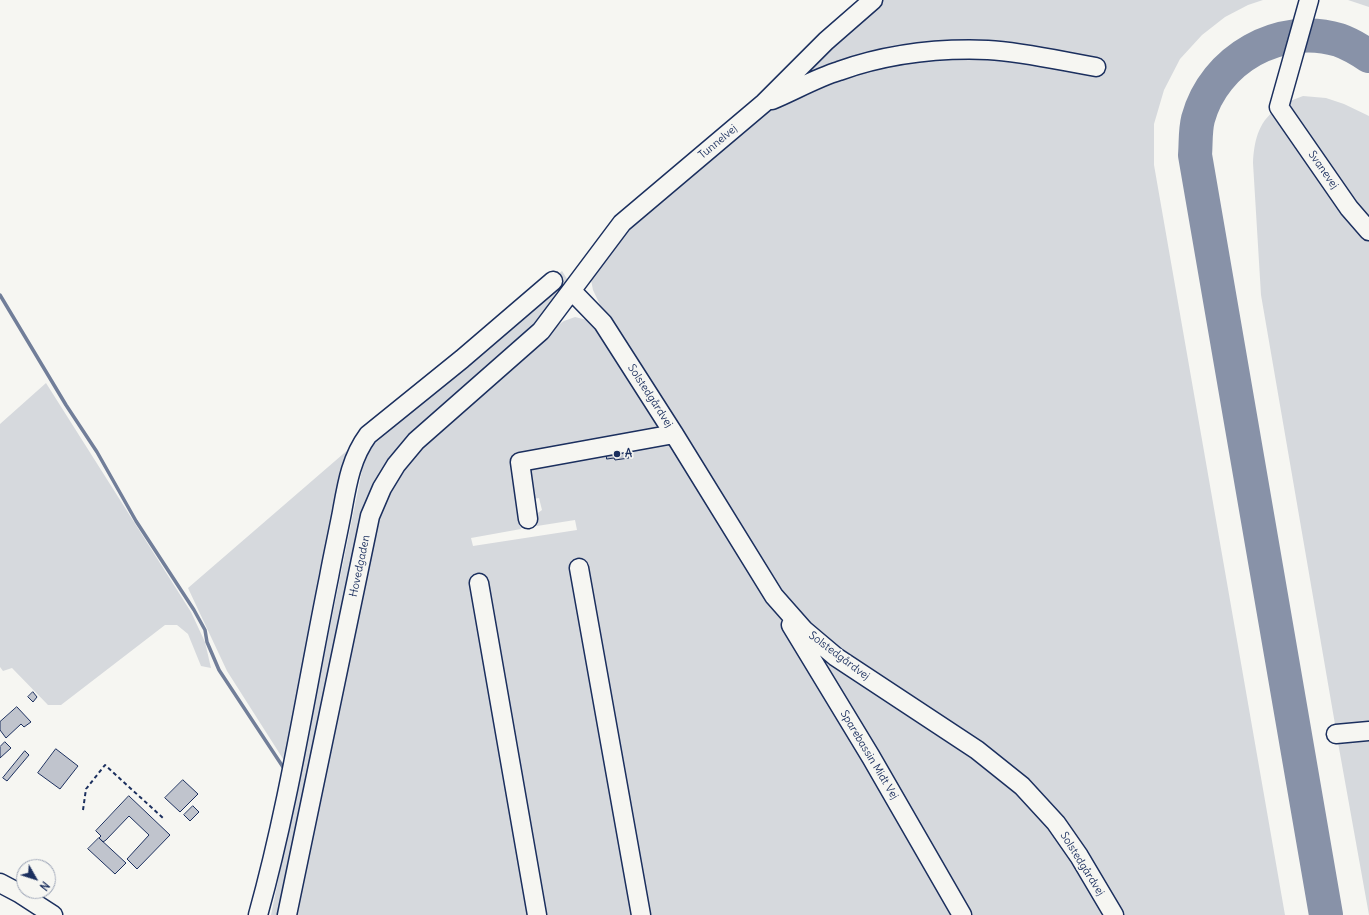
<!DOCTYPE html>
<html>
<head>
<meta charset="utf-8">
<style>
  body { margin:0 }
  #map { position:relative; width:1369px; height:915px; overflow:hidden; background:#f6f6f2; font-family:Delius,sans-serif }
  canvas { display:block }
  .north { position:absolute; left:16px; top:859px; width:40px; height:40px; box-sizing:border-box; background:#f6f6f2; border:1px solid #9ea6b7; border-radius:50%; rotate:129deg; font-size:11px; font-weight:700; line-height:16px; text-align:center; color:#1b2f5e }
  .north::after { content:''; display:block; margin:auto; width:14px; height:18px; background:#1b2f5e; clip-path:polygon(50% 0,100% 100%,50% 72%,0 100%) }
</style>
</head>
<body>
<div id="map">
<canvas width="1369" height="915"></canvas>
<div class="north">N</div>
</div>
<script>
const g = document.querySelector('canvas').getContext('2d');
g.lineJoin = 'round';
function fillPath(path, color) { g.fillStyle = color; g.fill(path, 'evenodd'); }
function trace(path, color, width, dash) { g.strokeStyle = color; g.lineWidth = width; g.lineCap = dash ? 'butt' : 'round'; g.setLineDash(dash || []); g.stroke(path); }
function write(font, color, halo, rows, align = 'center') {
  g.font = font + ' Delius,sans-serif'; g.lineWidth = 3.5; g.setLineDash([]); g.textBaseline = 'middle'; g.strokeStyle = halo; g.fillStyle = color; for (const [text, x, y, turn = 0] of rows) {
    g.save(); g.translate(x, y); g.rotate((+turn || 0) * Math.PI / 180); g.textAlign = isNaN(turn) ? turn : align; if (halo) g.strokeText(text, 0, 0); g.fillText(text, 0, 0); g.restore();
  }
}
fillPath(new Path2D(`
  M882 0H1263L1248 5 1225 17 1202 35 1180 59 1164 90 1154 124V165L1285 915H1121L1055 813 836 650 785 599 601 307 593 290 591 280 594 271 616 240 648 211 732 138 772 108 840 78 977 45 790 86 847 30Z
  M1348 0H1369V7Z
  M1303 96 1326 98 1344 104 1369 116V224L1285 103Z
  M1275 110 1369 236V726L1336 730 1261 295 1253 163C1254 142 1258 123 1275 110Z
  M562 271 569 282 550 310 384 471 280 915H271L366 451 563 283 557 275Z
  M575 317 587 320 594 324 666 428 516 460 526 521 520 523 521 529 471 538 473 546 577 530 575 520 537 526 535 515 542 510 539 498 533 499 527 466 671 442 788 626 957 915H295L378 518 388 493 418 447 551 330 564 321Z
  M46 383 191 612 205 642 211 668 201 666 188 634 177 625H165L61 705H48L12 668 3 671 0 667V424Z
  M357 442 285 762 227 671 188 588Z
  M800 633 960 745 1041 812 1107 911 1100 915H969Z
  M1369 734V915L1337 737Z`), '#d6d9dd');
trace(new Path2D(`
  M0 295 66 405 97 452 136 521 194 610 205 630 207 642 219 670 285 770`), '#717e99', 3.5);
trace(new Path2D(`
  M1326 915 1195 155C1196 143 1195 131 1198 119 1214 59 1280 22 1339 40 1350 44 1360 50 1369 56`), '#8892a8', 34);
const building = new Path2D(`
  M606 449 628 450 629 458 615 460 614 458 607 459Z
  M33 692 37 697 33 702 28 697Z
  M17 707 31 722 24 727 21 724 6 738 0 730V722Z
  M5 742 11 748 0 758V747Z
  M56 749 78 766 60 789 38 773Z
  M25 751 29 755 7 781 3 778Z
  M183 780 198 794 180 812 165 798Z
  M129 796 170 835 137 869 127 859 149 835 129 816 106 840 103 842 99 838 101 836 96 831Z
  M193 806 199 812 190 821 184 815Z
  M99 838 126 863 115 874 88 849Z`);
fillPath(building, '#c0c4cd');
trace(building, '#1b2f5e', 1);
const minor = new Path2D(`
  M1309 0 1279 107 1349 208 1369 231
  M772 100C794 91 816 78 839 71 887 54 938 48 988 50 1024 52 1061 61 1096 67
  M572 291 603 323 674 434 774 596 804 630 836 657 977 750 1022 786 1056 823 1079 856 1114 915
  M528 519 520 462 674 434
  M579 568 641 915
  M479 583 537 915
  M791 625 871 757 962 915
  M1336 734 1369 731
  M0 883 19 893 53 915
  M258 915C289 804 306 690 329 577 333 555 338 533 342 512 347 484 351 458 368 435L462 359 553 281
  M287 915 370 516 382 488 396 465 416 441 541 331 622 223 764 103 826 41 873 0`);
trace(minor, '#1b2f5e', 21);
trace(new Path2D(`
  M83 810 86 789 105 765 163 818`), '#1b2f5e', 2, [4, 3]);
trace(minor, '#f6f6f2', 18);
for (const [x, y, r, color] of [
  [617,454,4,"#1b2f5e"]
]) { const dot = new Path2D(); dot.arc(x, y, r, 0, 2 * Math.PI); g.fillStyle = color; g.fill(dot); trace(dot, '#f6f6f2', 1.5); }
write('11px', '#1b2f5e', '#f6f6f2', [
  ["Tunnelvej",718,142,-40],
  ["Svanevej",1323,170,55],
  ["Solstedgårdvej",650,396,57],
  ["Hovedgaden",360,566,-78],
  ["Solstedgårdvej",839,656,37],
  ["Sparebassin Midt Vej",869,755,59],
  ["Solstedgårdvej",1082,864,58]
]);
write('bold 11px', '#1b2f5e', '#f6f6f2', [
  ["A",625,454]
], 'left');
</script>
</body>
</html>
